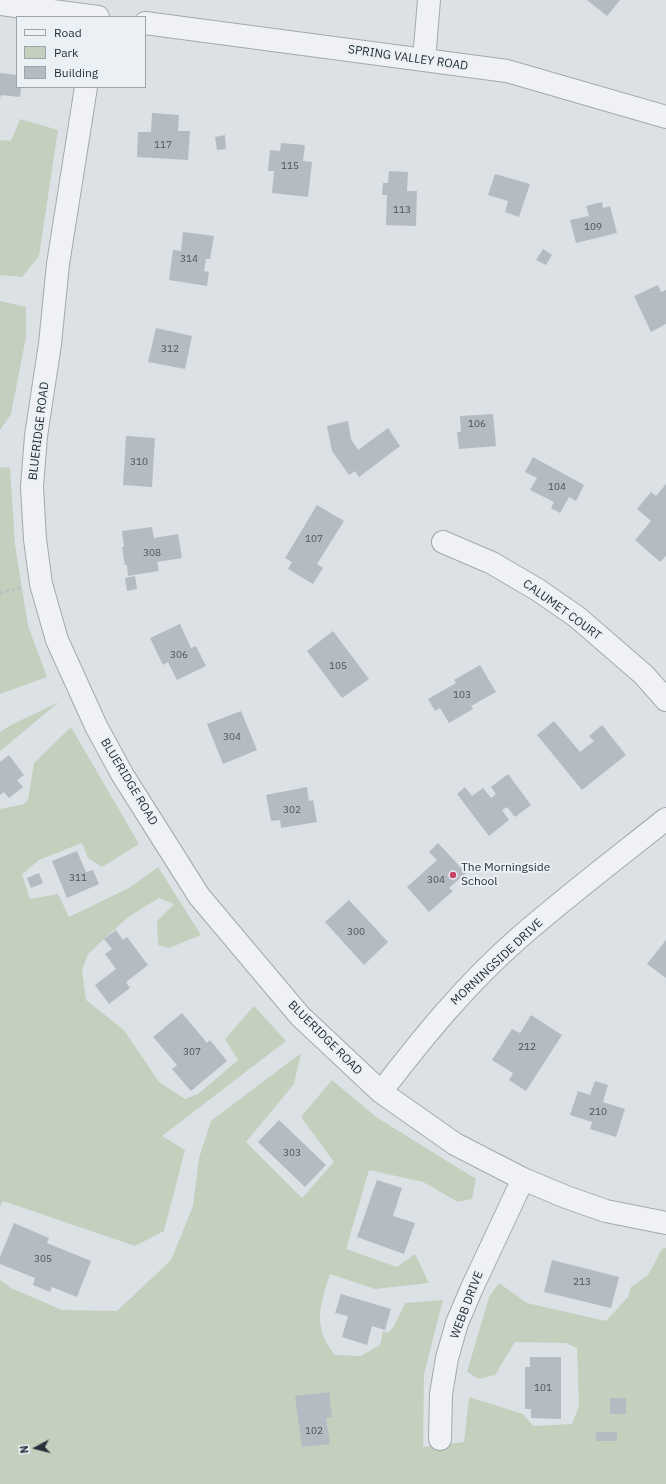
<!DOCTYPE html>
<html>
<head>
<meta charset="utf-8">
<style>
  body { margin:0 }
  #map { position:relative; width:666px; height:1484px; overflow:hidden; background:#dce1e6; font-family:"IBM Plex Sans",sans-serif }
  canvas { display:block }
  .legend { position:absolute; left:16px; top:16px; width:130px; height:72px; box-sizing:border-box; background:#ebf0f4; border:1px solid #9da4aa; margin:0; padding:5px 7px; list-style:none; font-size:12px; color:#27313b }
  .legend li { display:flex; align-items:center; gap:8px; height:20px }
  .legend b { width:20px; border:1px solid #9da4aa }
  .north { position:absolute; left:16px; top:1428px; width:40px; height:40px; -webkit-text-stroke:3px #ebf0f4; paint-order:stroke; rotate:263deg; font-size:11px; font-weight:700; line-height:16px; text-align:center; color:#27313b }
  .north::after { content:''; display:block; margin:auto; width:14px; height:18px; background:#27313b; clip-path:polygon(50% 0,100% 100%,50% 72%,0 100%) }
</style>
</head>
<body>
<div id="map">
<canvas width="666" height="1484"></canvas>
<ul class="legend">
<li><b style="height:5px;background:#eff1f4"></b>Road</li>
<li><b style="height:11px;background:#c4cfbe"></b>Park</li>
<li><b style="height:11px;background:#b4bbc2"></b>Building</li>
</ul>
<div class="north">N</div>
</div>
<script>
const g = document.querySelector('canvas').getContext('2d');
g.lineJoin = 'round';
function fillPath(path, color) { g.fillStyle = color; g.fill(path, 'evenodd'); }
function trace(path, color, width, dash) { g.strokeStyle = color; g.lineWidth = width; g.lineCap = dash ? 'butt' : 'round'; g.setLineDash(dash || []); g.stroke(path); }
function write(font, color, halo, rows, align = 'center') {
  g.font = font + ' "IBM Plex Sans",sans-serif'; g.lineWidth = 4; g.setLineDash([]); g.textBaseline = 'middle'; g.strokeStyle = halo; g.fillStyle = color; for (const [text, x, y, turn = 0] of rows) {
    g.save(); g.translate(x, y); g.rotate((+turn || 0) * Math.PI / 180); g.textAlign = isNaN(turn) ? turn : align; if (halo) g.strokeText(text, 0, 0); g.fillText(text, 0, 0); g.restore();
  }
}
fillPath(new Path2D(`
  M20 119 58 130 39 256 22 277 0 275V140L11 141Z
  M0 301 26 307V337L11 414 0 430Z
  M0 467 10 468 15 545 28 626 47 677 0 694Z
  M59 702 0 751V732L11 725Z
  M71 727 139 844 102 867 88 858 82 843 39 860 22 874 30 899 58 894 69 917 129 888 158 867 201 935 169 948 158 945 157 921 174 904 159 898 128 917 88 954 82 970 86 1000 124 1030 159 1082 185 1099 198 1094 238 1060 225 1039 254 1006 286 1041 162 1136 185 1150 164 1231 135 1246 3 1201 0 1207V809L24 804 28 800 34 763Z
  M301 1053 294 1084 246 1142 302 1198 334 1162 301 1117 332 1080 376 1117 476 1179 472 1199 458 1202 423 1182 369 1170 346 1249 397 1267 415 1254 429 1283 375 1289 330 1274C320 1305 312 1327 335 1355L361 1356 380 1345 383 1331 388 1333 394 1326 405 1303 443 1300 424 1374 423 1447 464 1442 469 1397 523 1414 533 1426 572 1424 579 1406 577 1348 566 1343 515 1342 495 1375 479 1379 467 1372 489 1297 499 1283 527 1303 606 1321 628 1297 631 1287 648 1275 662 1249 666 1248V1484H0V1280L11 1288 62 1310 117 1311 171 1260 193 1206 199 1158 211 1121Z`), '#c4cfbe');
fillPath(new Path2D(`
  M587 0H620L607 16Z
  M0 73 17 75V87H21L20 97 1 95 0 99Z
  M152 113 179 115 178 131H190L188 160 137 157 138 132H151Z
  M225 135 226 149 217 150 215 137Z
  M281 143 305 145 303 161 312 162 308 197 272 193 274 171H268L270 150 280 151Z
  M389 171 408 172 407 191H417L416 226 386 225 387 195H382L383 183H388Z
  M495 174 530 184 519 217 505 212 508 201 488 195Z
  M602 202 603 208 610 206 617 233 576 243 570 220 589 216 586 206Z
  M183 232 214 236 210 259H206L204 271 209 272 207 286 169 280 173 250 181 251Z
  M543 249 552 255 546 265 536 260Z
  M658 285 661 292 666 290V324L651 332 634 296Z
  M156 328 192 336 185 369 148 362Z
  M493 414 496 446 459 449 457 432H461L460 416Z
  M348 421 351 439 358 450 388 428 400 446 359 477 355 471 349 475 332 451 327 426Z
  M126 436 155 438 152 487 123 485Z
  M533 457 584 485 576 501 569 497 560 513 551 508 554 502 530 490 537 478 525 472Z
  M666 484V556L660 562 635 540 651 521 637 509 651 492 656 496Z
  M317 505 344 521 317 564 323 568 313 584 288 569 292 562 285 558Z
  M152 527 154 538 178 534 182 558 157 562 159 571 128 576 127 565H125L122 547H124L122 531Z
  M135 576 137 589 127 591 125 578Z
  M180 624 191 648 196 646 206 666 177 680 168 662 163 665 150 638Z
  M333 631 369 679 342 698 307 651Z
  M480 665 496 692 471 706 473 709 449 723 440 708 435 711 428 699 456 683 454 680Z
  M241 711 257 750 223 764 207 724Z
  M554 721 580 752 594 741 589 736 602 725 626 755 582 790 537 735Z
  M9 755 24 775 17 780 23 787 9 798 4 792 0 795V762Z
  M508 774 531 805 515 817 507 807 502 810 509 820 489 836 457 794 465 787 472 796 483 788 491 798 496 794 491 787Z
  M307 787 309 801 313 800 317 822 281 828 280 820 271 821 266 795Z
  M438 843 466 873 449 888 453 891 429 912 407 887 437 860 429 852Z
  M77 851 86 872 93 870 99 884 67 898 52 861Z
  M39 873 43 883 31 888 27 878Z
  M349 900 388 942 364 965 325 922Z
  M116 930 123 940 127 937 148 965 126 982 130 988 109 1004 95 985 116 969 105 954 112 949 104 939Z
  M666 940V978L647 964Z
  M182 1013 207 1043 210 1040 227 1061 191 1091 172 1069 177 1065 153 1037Z
  M531 1015 562 1035 526 1091 509 1080 513 1073 492 1060 512 1029 520 1033Z
  M595 1081 608 1085 603 1102 625 1109 616 1137 590 1129 592 1122 570 1115 578 1091 590 1095Z
  M279 1120 326 1165 305 1187 258 1142Z
  M377 1180 402 1188 393 1216 415 1223 404 1254 357 1237Z
  M14 1223 49 1238 47 1243 91 1261 77 1297 52 1287 50 1292 33 1285 35 1278 0 1264V1257Z
  M552 1260 619 1277 611 1308 544 1292Z
  M341 1294 391 1309 385 1330 372 1326 367 1345 342 1337 348 1316 335 1313Z
  M530 1357H561V1419L531 1418V1409H525V1367H530Z
  M329 1392 332 1417 326 1418 330 1444 302 1447 295 1396Z
  M610 1398H626V1414H610Z
  M596 1432H617V1441H596Z`), '#b4bbc2');
const minor = new Path2D(`
  M0 4 98 17
  M145 23 507 71 666 117
  M424 60 429 0
  M86 87 58 264 50 344 36 436 32 487 35 539 41 584 57 640 96 726 122 774 199 896 300 1016 381 1092 455 1144 523 1179 566 1197 606 1211 666 1223
  M443 542 492 563 538 590 577 617 644 675 666 700
  M381 1092C423 1037 467 983 520 937 567 896 617 858 666 819
  M440 1439 441 1394 447 1358 457 1323 471 1290 523 1179`);
trace(minor, '#a2a9af', 24);
trace(new Path2D(`
  M0 593 21 588`), '#bbbfc4', 2.5, [3, 3]);
trace(minor, '#eff1f4', 22);
for (const [x, y, r, color] of [
  [453,875,4,"#c84467"]
]) { const dot = new Path2D(); dot.arc(x, y, r, 0, 2 * Math.PI); g.fillStyle = color; g.fill(dot); trace(dot, '#ebf0f4', 1.5); }
write('10px', '#4a545d', null, [
  ["117",163,145],
  ["115",290,166],
  ["113",402,210],
  ["109",593,227],
  ["314",189,259],
  ["312",170,349],
  ["106",477,424],
  ["310",139,462],
  ["104",557,487],
  ["107",314,539],
  ["308",152,553],
  ["306",179,655],
  ["105",338,666],
  ["103",462,695],
  ["304",232,737],
  ["302",292,810],
  ["311",78,878],
  ["304",436,880],
  ["300",356,932],
  ["212",527,1047],
  ["307",192,1052],
  ["210",598,1112],
  ["303",292,1153],
  ["305",43,1259],
  ["213",582,1282],
  ["101",543,1388],
  ["102",314,1431]
]);
write('12px', '#27313b', '#ebf0f4', [
  ["SPRING VALLEY ROAD",408,58,8],
  ["BLUERIDGE ROAD",39,431,-83],
  ["CALUMET COURT",562,610,36],
  ["BLUERIDGE ROAD",129,782,59],
  ["MORNINGSIDE DRIVE",497,962,-43],
  ["BLUERIDGE ROAD",325,1038,45],
  ["WEBB DRIVE",467,1305,-69]
]);
write('12px', '#27313b', '#ebf0f4', [
  ["The Morningside",461,868],
  ["School",461,882]
], 'left');
</script>
</body>
</html>
